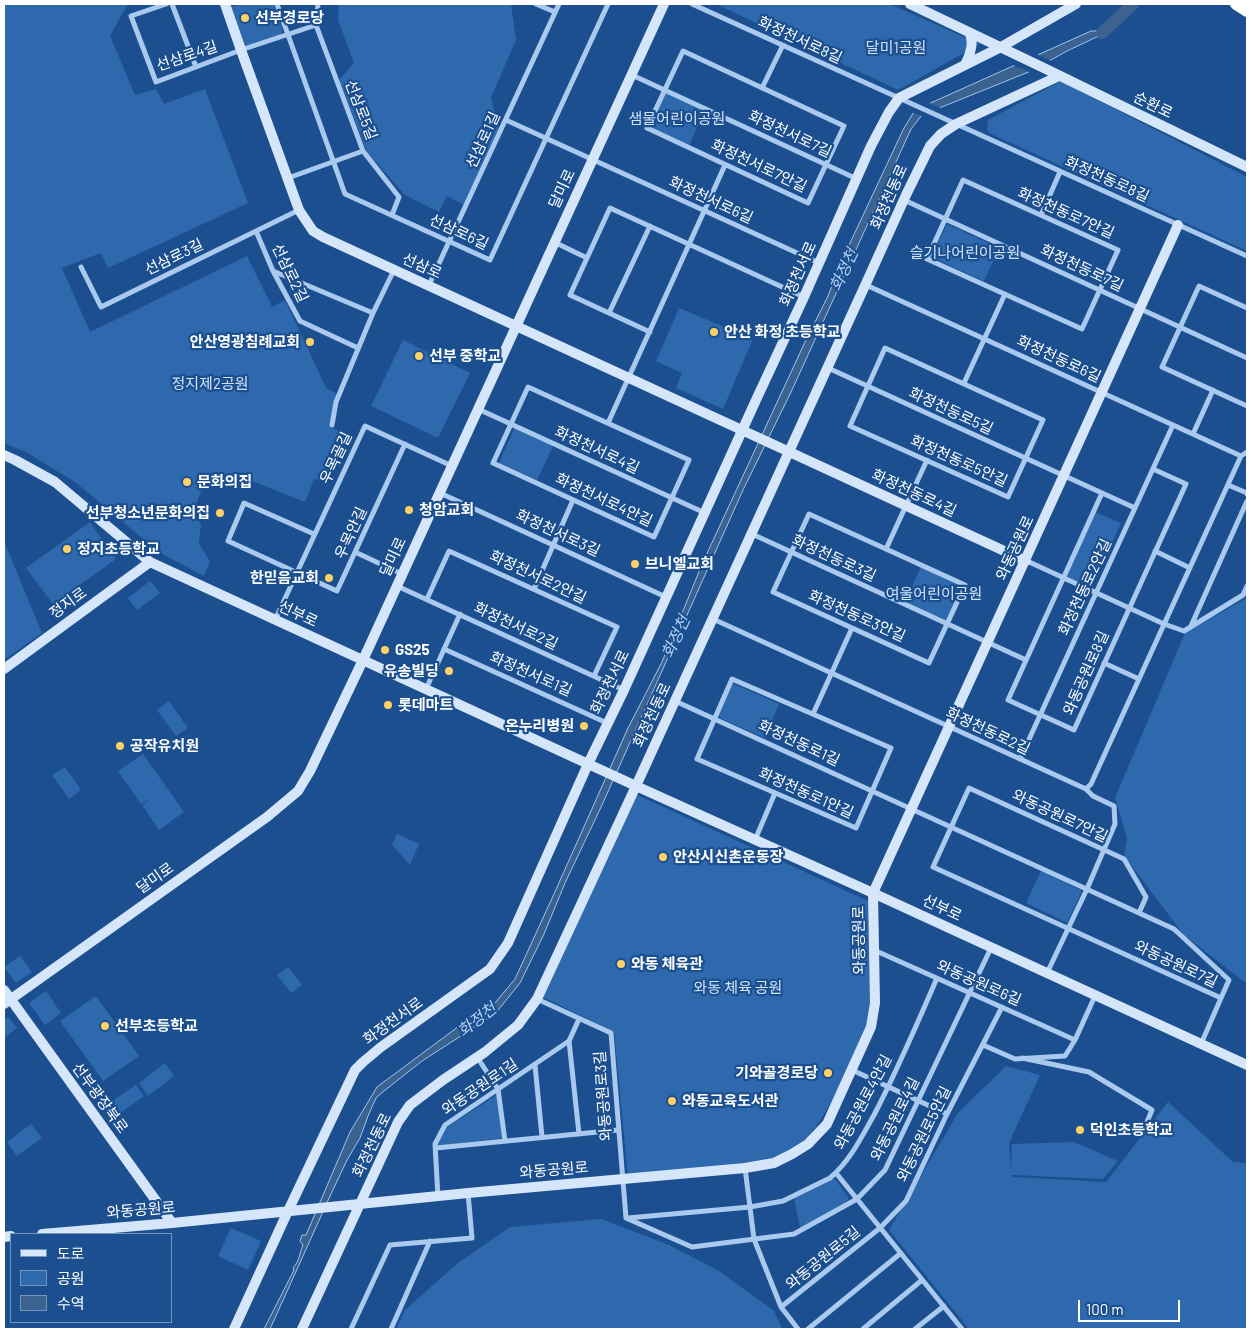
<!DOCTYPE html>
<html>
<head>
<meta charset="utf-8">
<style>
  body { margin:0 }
  #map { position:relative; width:1251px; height:1333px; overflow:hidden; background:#1b4f8f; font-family:Barlow,"Noto Sans KR",sans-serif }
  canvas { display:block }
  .frame { position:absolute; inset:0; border:5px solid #fff; pointer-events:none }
  .legend { position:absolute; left:10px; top:1233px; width:162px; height:90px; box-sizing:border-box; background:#1b4f8f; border:1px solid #7695bc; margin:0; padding:6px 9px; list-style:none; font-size:15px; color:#fff }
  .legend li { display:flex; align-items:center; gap:10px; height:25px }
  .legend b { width:25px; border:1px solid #7695bc }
  .scale { position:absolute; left:1078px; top:1300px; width:102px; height:22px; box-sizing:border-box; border:2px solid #fff; border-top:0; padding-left:6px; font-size:15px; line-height:18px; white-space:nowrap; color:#fff; -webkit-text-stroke:4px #1b4f8f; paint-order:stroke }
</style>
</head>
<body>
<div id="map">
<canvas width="1251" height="1333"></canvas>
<div class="frame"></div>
<ul class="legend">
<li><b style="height:6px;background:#d6e6fa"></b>도로</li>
<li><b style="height:14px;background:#2e69ad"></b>공원</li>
<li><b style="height:14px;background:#3c6290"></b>수역</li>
</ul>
<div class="scale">100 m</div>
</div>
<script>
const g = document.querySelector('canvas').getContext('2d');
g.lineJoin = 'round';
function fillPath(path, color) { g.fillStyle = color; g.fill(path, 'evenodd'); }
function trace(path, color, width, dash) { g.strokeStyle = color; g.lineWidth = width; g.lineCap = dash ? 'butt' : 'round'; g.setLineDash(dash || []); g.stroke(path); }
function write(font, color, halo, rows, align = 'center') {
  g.font = font + ' Barlow,"Noto Sans KR",sans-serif'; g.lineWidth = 4.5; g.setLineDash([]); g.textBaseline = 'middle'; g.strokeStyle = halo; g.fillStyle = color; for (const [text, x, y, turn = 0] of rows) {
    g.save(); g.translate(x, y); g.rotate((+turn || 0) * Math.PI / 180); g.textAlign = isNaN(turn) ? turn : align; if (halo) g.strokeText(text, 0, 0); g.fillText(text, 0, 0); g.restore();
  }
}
fillPath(new Path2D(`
  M4 4H128L110 36 135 95 156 89 164 104 205 89 248 203 108 268 101 253 62 268 90 332 247 256 272 307 285 300 326 388 337 394 330 427 344 433 320 480 314 479 305 502 247 479 203 486 193 513 201 524 199 544 210 561 204 576 160 553 75 482 26 452 4 443Z
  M240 4H274L282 28V32L279 36 245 48 231 7Z
  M339 4H511L516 40 491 98 499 127 464 205 447 196 439 212 405 195 367 152 339 80 354 63 338 20Z
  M716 4H890L980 44 898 90Z
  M1061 81 1247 177V251L989 133 987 129 988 120Z
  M665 91 705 109 689 146 648 128Z
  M947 224 999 248 984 281 931 257Z
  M679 308 753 339 723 409 676 388 682 373 656 361Z
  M403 340 470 373 438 438 371 406Z
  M515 427 554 444 537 480 499 463Z
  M1095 512 1121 523 1092 587 1066 576Z
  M90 522 116 559 53 604 26 568Z
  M4 541 42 633 4 660Z
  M921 566 963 585 946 622 905 603Z
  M150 581 160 593 137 610 128 598Z
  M1247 598V984L1184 935 1124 856 1127 838 1115 798 1185 633Z
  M734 684 779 704 765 738 720 718 719 716 731 685Z
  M169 701 188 728 176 736 157 710Z
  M143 754 184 812 159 830 142 805 152 798 141 804 118 771Z
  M65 767 81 790 69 799 52 775Z
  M635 794 877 905 869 1018 861 1042 831 1103 820 1121 808 1137 783 1156 757 1162 628 1177 614 1032 541 996Z
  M397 834 419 844 410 865 392 845Z
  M1041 871 1082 891 1067 923 1026 903Z
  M20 956 32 972 16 983 4 967Z
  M288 967 302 985 291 993 277 975Z
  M46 991 61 1013 45 1025 29 1003Z
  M96 996 139 1056 103 1081 60 1021Z
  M8 1017 17 1028 4 1038V1020Z
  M165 1063 174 1076 148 1096 139 1083Z
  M1006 1066 1040 1075 1009 1143 1011 1170 1012 1144 1074 1142 1118 1161 1103 1179 1012 1175V1177L1106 1182 1168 1102 1233 1162 1247 1163V1329H969L889 1230 958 1113Z
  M136 1085 144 1096 119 1114 111 1102Z
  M498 1094 504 1138 437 1146V1144L447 1127Z
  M31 1124 42 1138 17 1156 7 1142Z
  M832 1179H835L848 1197V1200L822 1220 800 1228 794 1198 802 1195Z
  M601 1219 669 1245 719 1271 774 1311 782 1329H396L405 1310 458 1263 510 1227Z
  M231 1228 261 1241 248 1270 218 1256Z`), '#2e69ad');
const water = new Path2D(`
  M1111 21 1114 23 1103 34 1067 51 1031 71 922 115 911 129 792 390 743 490 602 805 565 883 544 934 520 983 495 1014 422 1061 384 1091 376 1098 368 1116 360 1138 347 1160 331 1194 270 1329H264L294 1270 293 1268C300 1260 299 1254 303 1245L300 1241 302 1235H306L350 1132 377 1087 478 1012 490 1009 515 979 554 894 628 728 662 662 703 562 805 342 828 296 843 258 903 130 915 110 1091 31H1098Z`);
fillPath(water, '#3c6290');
trace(water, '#9cc4f0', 1);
fillPath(new Path2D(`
  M1035 53 1053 62 1032 73 1011 64Z
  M927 102 943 109 924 117 911 112 914 108Z`), '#1b4f8f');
trace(new Path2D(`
  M1102 33 1133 4`), '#3c6290', 12);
trace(new Path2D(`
  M166 4 131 16 156 82 241 50 316 25
  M172 4 196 67
  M277 4 345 194 490 260 608 4
  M318 4 316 25 363 151 399 197 392 215
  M536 4 555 12
  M692 4 1247 256
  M683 51 844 126 808 203 647 128Z
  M632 75 857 179
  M762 88 783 45
  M506 120 819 263
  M288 178 363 151
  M963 180 1118 250 1082 329 927 259Z
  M904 200 1247 358
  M1041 215 1060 172
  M256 231 273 271 300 321 358 348
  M554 242 587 258
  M81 267 101 307 299 210
  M273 271 373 313
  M429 285 559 4
  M866 285 1241 456
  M1247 308 1199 286 1162 367 1247 406
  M609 313 650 226
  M650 332 570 295 610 208 804 297
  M885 348 1043 420 1008 497 850 426Z
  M828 368 1102 493 1008 700 1074 730 1186 484 1153 469
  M964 383 1005 294
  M528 387 689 460 654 537 493 463Z
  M478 409 705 513
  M608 423 725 165
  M332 425 336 402 373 313 394 270
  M1193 434 1213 390
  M1241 456 1247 452
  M1228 485 1247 493V494
  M440 493 666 597
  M1102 493 1135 508
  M809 514 965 585 929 663 773 592Z
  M314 534 244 503 228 541 337 591 405 444
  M752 534 1026 660
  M886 549 927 460
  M1155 551 1190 568
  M355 552 402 574
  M1027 561 1164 624 1184 631 1243 595 1247 586
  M397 586 624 690
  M534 589 573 500
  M427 599 449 551 617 627 594 676
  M713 619 1086 789 1091 784 1241 456
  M275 620 365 426 452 466
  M1191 626 1247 501
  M444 649 607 723
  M1104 663 1139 679
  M732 679 891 748 856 828 697 759Z
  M426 689 460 614
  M675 701 1174 929 1229 980 1221 998 933 867 969 788 1124 859 1146 897 1139 913
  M813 714 852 628
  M1020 759 1173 425
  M755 840 775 793
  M874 950 1075 1040
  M1047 973 1087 889 1115 824 1114 806 1093 796 1086 789
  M537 999 611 1033 626 1218 692 1247 794 1234 857 1199 885 1170 991 948
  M569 1041 579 1134
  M1201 1044 1221 998
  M983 1045 1015 1059 1065 1056 1075 1040 1095 996
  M477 1057 498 1089 505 1141
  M1022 1058 1089 1072 1152 1110 1144 1129
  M535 1065 542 1137
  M852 1070 947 1114
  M436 1148 618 1130
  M745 1168 754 1239 781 1307 798 1329
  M836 1173 962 1329
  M438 1197 435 1144 445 1125 569 1041 579 1019
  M628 1218 750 1207 783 1201 830 1178C850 1161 861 1138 874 1115 897 1071 917 1024 937 978
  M781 1307 880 1228 906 1201 947 1114 1002 1007
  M351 1329 390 1245 472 1238 468 1193
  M391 1329 430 1241
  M808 1329 901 1253
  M863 1329 922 1280
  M915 1329 944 1306`), '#a9c9ee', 5);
trace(new Path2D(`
  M225 4 241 50 299 210 313 231 323 237 1026 561
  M910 4 1046 69 1247 167
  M965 65C970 55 975 42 969 32
  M4 455 15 460 55 482 150 562 636 786 873 893 1247 1065
  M4 669 150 562
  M4 990 172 1223
  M4 1004 267 817 298 791 310 771 363 660 664 4
  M42 1234 172 1223 468 1193 745 1168 774 1163 792 1154 808 1144 827 1124 871 1027 875 1003 873 893 1178 225
  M4 1237 11 1236
  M234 1329 288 1211 355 1070 363 1062 381 1047 490 969 508 943 588 764 624 690 756 400 804 297 871 146 889 112 899 98 1001 47 1076 4
  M302 1329 398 1122 410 1105 443 1080 485 1052 518 1025 537 999 636 786 868 279 906 195 930 146 941 134 956 124 1059 76`), '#d6e6fa', 10);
trace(new Path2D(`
  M1236 4 1247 11`), '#fff', 12);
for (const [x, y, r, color] of [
  [245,18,5,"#ffd166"],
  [714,332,5,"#ffd166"],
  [310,342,5,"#ffd166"],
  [419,356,5,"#ffd166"],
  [187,482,5,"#ffd166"],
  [409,510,5,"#ffd166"],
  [220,513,5,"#ffd166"],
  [67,549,5,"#ffd166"],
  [635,564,5,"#ffd166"],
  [329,578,5,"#ffd166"],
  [385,650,5,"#ffd166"],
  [449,671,5,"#ffd166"],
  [388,705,5,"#ffd166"],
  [584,726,5,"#ffd166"],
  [120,746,5,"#ffd166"],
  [663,857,5,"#ffd166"],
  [621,964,5,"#ffd166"],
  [105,1026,5,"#ffd166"],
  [828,1073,5,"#ffd166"],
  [672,1101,5,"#ffd166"],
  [1080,1130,5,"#ffd166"]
]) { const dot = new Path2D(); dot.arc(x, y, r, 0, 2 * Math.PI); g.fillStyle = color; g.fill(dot); trace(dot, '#1b4f8f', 2); }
write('bold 15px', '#fff', '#1b4f8f', [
  ["선부경로당",255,18],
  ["안산 화정 초등학교",724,332],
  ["안산영광침례교회",300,342,"right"],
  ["선부 중학교",429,356],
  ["문화의집",197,482],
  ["청암교회",419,510],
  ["선부청소년문화의집",210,513,"right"],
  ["정지초등학교",77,549],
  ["브니엘교회",645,564],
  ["한믿음교회",319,578,"right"],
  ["GS25",395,650],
  ["유송빌딩",439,671,"right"],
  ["롯데마트",398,705],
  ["온누리병원",574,726,"right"],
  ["공작유치원",130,746],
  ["안산시신촌운동장",673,857],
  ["와동 체육관",631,964],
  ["선부초등학교",115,1026],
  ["기와골경로당",818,1073,"right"],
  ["와동교육도서관",682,1101],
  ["덕인초등학교",1090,1130]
], 'left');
write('15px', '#fff', '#1b4f8f', [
  ["화정천서로8길",800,40,25],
  ["선삼로4길",187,56,-19],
  ["순환로",1153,105,26],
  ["선삼로5길",361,110,69],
  ["화정천서로7길",790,134,25],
  ["선삼로1길",483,140,-65],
  ["화정천서로7안길",759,166,25],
  ["화정천동로8길",1107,179,24],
  ["달미로",562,189,-65],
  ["화정천동로",889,197,-66],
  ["화정천서로6길",711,200,25],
  ["화정천동로7안길",1066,213,24],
  ["선삼로6길",459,232,25],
  ["선삼로3길",174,257,-26],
  ["선삼로",422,266,24],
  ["화정천동로7길",1082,268,25],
  ["선삼로2길",290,273,64],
  ["화정천서로",798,274,-66],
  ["화정천동로6길",1059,359,25],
  ["화정천동로5길",951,411,25],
  ["화정천서로4길",597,450,25],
  ["우목골길",336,458,-65],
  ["화정천동로5안길",959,461,24],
  ["화정천동로4길",914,493,25],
  ["화정천서로4안길",604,500,25],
  ["우목안길",351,533,-65],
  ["화정천서로3길",558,533,25],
  ["와동공원로",1015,548,-65],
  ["달미로",393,557,-65],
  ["화정천동로3길",834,558,25],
  ["화정천서로2안길",538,577,25],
  ["화정천동로2안길",1085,587,-65],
  ["정지로",68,603,-36],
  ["선부로",298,614,25],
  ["화정천동로3안길",857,616,24],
  ["화정천서로2길",516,626,25],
  ["와동공원로8길",1086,673,-66],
  ["화정천서로1길",531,674,24],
  ["화정천서로",610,682,-64],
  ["화정천동로",652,715,-65],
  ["화정천동로2길",988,731,25],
  ["화정천동로1길",799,743,25],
  ["화정천동로1안길",806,793,24],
  ["와동공원로7안길",1060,816,25],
  ["달미로",155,878,-35],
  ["선부로",942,908,25],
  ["와동공원로",859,940,-91],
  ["와동공원로7길",1176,964,25],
  ["와동공원로6길",979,983,24],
  ["화정천서로",393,1021,-36],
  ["와동공원로1길",480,1087,-34],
  ["와동공원로3길",603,1096,-94],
  ["선부광장북로",100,1098,54],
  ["와동공원로4안길",863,1102,-62],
  ["와동공원로4길",895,1119,-64],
  ["와동공원로5안길",924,1134,-64],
  ["화정천동로",372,1145,-64],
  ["와동공원로",554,1170,-5],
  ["와동공원로",141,1210,-5],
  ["와동공원로5길",823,1258,-39]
]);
write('15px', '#cfe3fa', '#1b4f8f', [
  ["달미1공원",896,48],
  ["샘물어린이공원",677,119],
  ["슬기나어린이공원",965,253],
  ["정지제2공원",210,384],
  ["여울어린이공원",934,594],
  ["와동 체육 공원",738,988]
]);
write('italic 16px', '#b5d3f5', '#1b4f8f', [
  ["화정천",844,270,-65],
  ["화정천",676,637,-65],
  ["화정천",477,1020,-38]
]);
</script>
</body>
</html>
